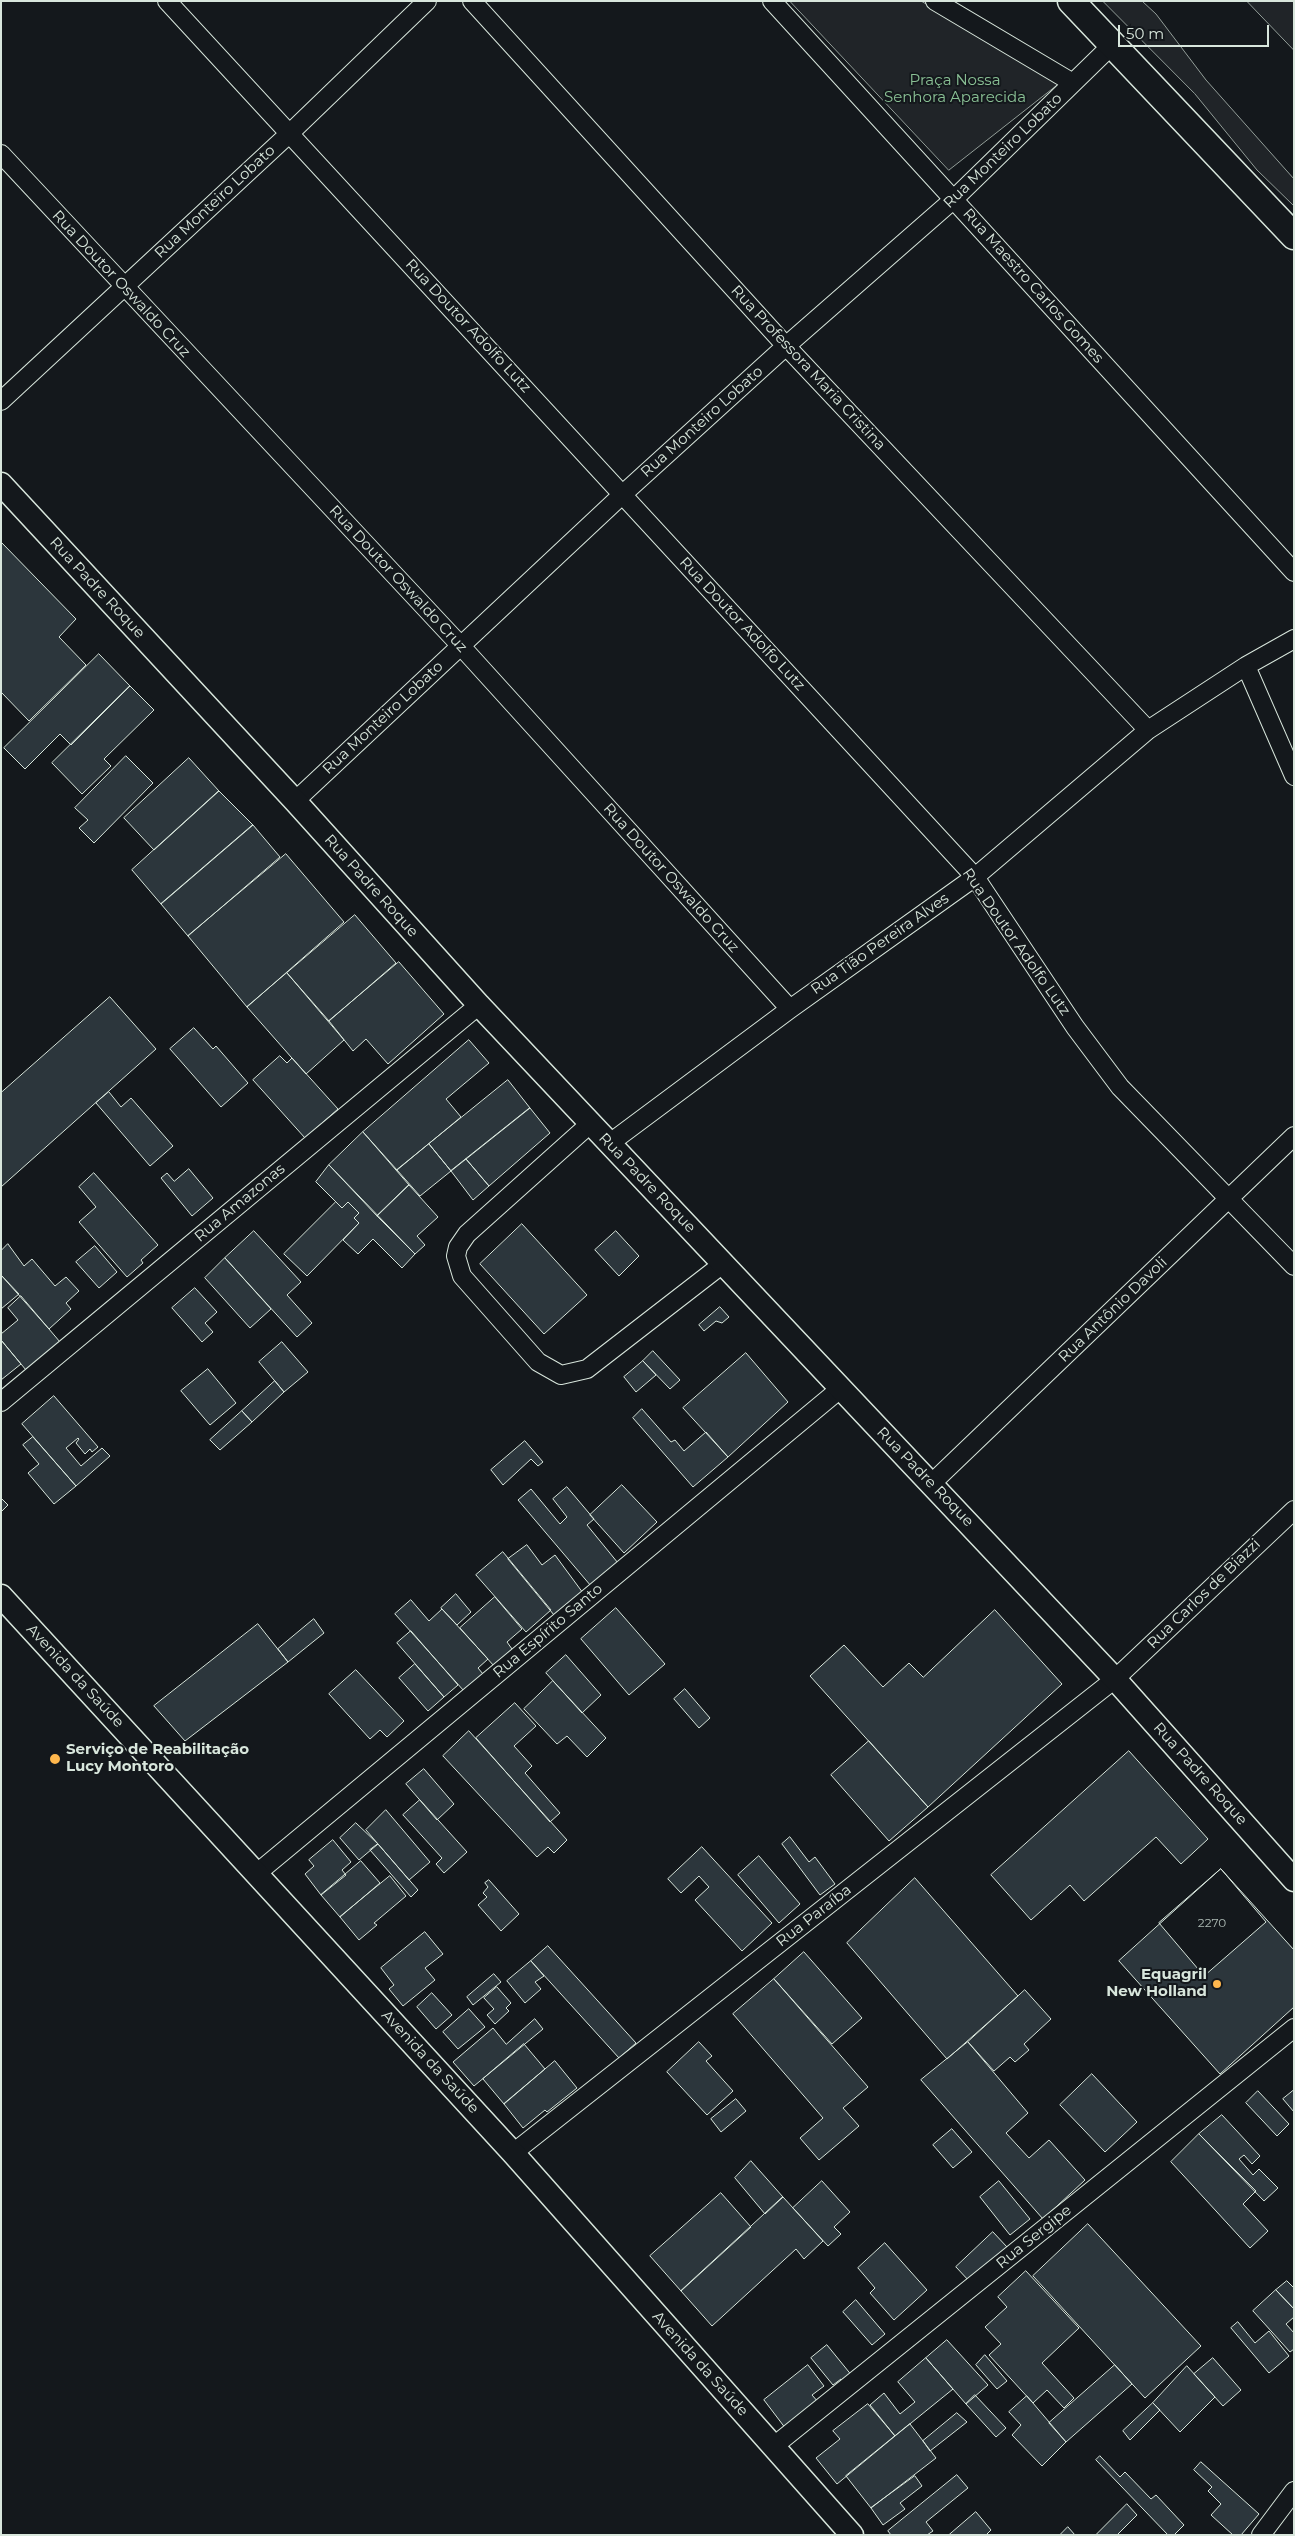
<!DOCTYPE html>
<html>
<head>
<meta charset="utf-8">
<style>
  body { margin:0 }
  #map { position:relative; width:1295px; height:2536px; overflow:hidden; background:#14181c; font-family:Montserrat,sans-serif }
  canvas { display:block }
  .frame { position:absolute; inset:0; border:2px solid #d8e6dc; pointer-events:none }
  .scale { position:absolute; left:1118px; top:25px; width:151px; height:22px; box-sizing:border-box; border:2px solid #d8e6dc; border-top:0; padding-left:6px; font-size:15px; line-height:18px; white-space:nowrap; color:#d8e6dc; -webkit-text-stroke:4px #14181c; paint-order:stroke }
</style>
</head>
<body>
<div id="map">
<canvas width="1295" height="2536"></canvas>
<div class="frame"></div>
<div class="scale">50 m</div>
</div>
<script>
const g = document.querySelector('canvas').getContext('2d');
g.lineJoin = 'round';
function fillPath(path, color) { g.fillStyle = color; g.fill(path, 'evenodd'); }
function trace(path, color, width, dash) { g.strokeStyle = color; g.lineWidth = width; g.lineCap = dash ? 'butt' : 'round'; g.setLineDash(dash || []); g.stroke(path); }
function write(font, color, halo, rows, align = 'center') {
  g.font = font + ' Montserrat,sans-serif'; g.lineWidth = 4; g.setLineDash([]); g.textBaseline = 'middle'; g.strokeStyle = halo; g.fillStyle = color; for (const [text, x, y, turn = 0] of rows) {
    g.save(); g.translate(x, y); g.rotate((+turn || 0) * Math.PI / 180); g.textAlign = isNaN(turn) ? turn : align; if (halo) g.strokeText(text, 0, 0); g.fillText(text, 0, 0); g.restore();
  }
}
const green = new Path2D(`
  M790 1H921L1061 82 949 170Z
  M1103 1H1142L1156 14 1206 80 1294 179V206L1257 170 1195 94Z
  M1247 1H1294V50Z`);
fillPath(green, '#202428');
trace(green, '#939e99', 1);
const building = new Path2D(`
  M1 542 76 619 59 637 86 665 29 721 1 692Z
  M99 654 130 686 71 745 60 734 25 769 4 748Z
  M130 686 154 710 104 759 111 766 82 794 52 763Z
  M126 756 153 783 94 843 79 828 88 820 75 808Z
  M189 758 219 791 154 850 124 818Z
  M219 791 253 825 161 904 132 870Z
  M253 825 280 857 188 936 161 904Z
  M286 854 344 922 247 1007 188 936Z
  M355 915 396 963 329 1021 287 973Z
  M399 962 444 1014 388 1064 366 1039 353 1051 329 1021Z
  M287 973 344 1040 306 1074 247 1007Z
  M110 997 156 1049 1 1187V1093Z
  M194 1028 213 1049 216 1046 248 1083 221 1107 170 1049Z
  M469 1040 489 1063 446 1099 461 1117 397 1170 363 1132Z
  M280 1056 287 1063 292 1058 338 1109 305 1138 253 1080Z
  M508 1080 530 1108 451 1171 429 1144Z
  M109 1092 121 1107 131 1098 173 1146 150 1166 96 1103Z
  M530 1108 550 1133 489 1186 466 1159Z
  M363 1132 409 1185 377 1216 329 1165Z
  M429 1144 451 1171 420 1196 397 1170Z
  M466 1159 489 1186 473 1200 451 1171Z
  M329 1165 415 1254 402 1268 373 1239 358 1254 343 1240 359 1223 354 1218 359 1213 348 1202 342 1208 316 1182Z
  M189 1169 213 1198 192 1216 161 1178 167 1173 174 1181Z
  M94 1173 158 1245 141 1260 143 1263 127 1277 79 1222 96 1207 79 1187Z
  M409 1185 438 1217 417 1236 425 1245 415 1254 377 1216Z
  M336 1202 342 1208 348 1202 359 1213 354 1218 359 1223 307 1276 284 1254Z
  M522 1224 587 1295 544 1334 480 1264Z
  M254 1231 301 1282 287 1295 312 1323 297 1337 225 1258Z
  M616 1231 639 1256 619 1276 595 1250Z
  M8 1244 24 1266 32 1259 55 1286 66 1277 79 1291 66 1303 71 1309 49 1329 1 1275V1251Z
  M95 1246 117 1272 99 1288 76 1262Z
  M225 1258 271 1309 250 1328 205 1278Z
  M1 1275 19 1294 1 1309Z
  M195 1288 217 1312 205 1323 213 1332 202 1342 172 1308Z
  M21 1296 60 1342 26 1370 1 1340V1334L18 1320 8 1308Z
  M720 1307 729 1317 722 1323 716 1321 704 1331 699 1325Z
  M1 1340 21 1364 1 1380Z
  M282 1342 308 1372 284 1392 259 1362Z
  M653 1351 680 1380 670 1389 643 1361Z
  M746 1353 788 1402 728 1457 683 1408Z
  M643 1361 656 1375 636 1392 624 1377Z
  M208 1369 236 1403 210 1425 181 1391Z
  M275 1381 284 1392 252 1422 242 1411Z
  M54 1396 98 1447 92 1452 90 1449 85 1454 76 1443 79 1439 78 1438 66 1448 81 1466 102 1448 110 1456 76 1486 22 1424Z
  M642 1409 671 1442 675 1440 684 1451 706 1432 728 1457 693 1487 633 1418Z
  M242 1411 252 1422 220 1450 210 1440Z
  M33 1437 76 1486 54 1504 28 1473 39 1464 23 1445Z
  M525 1441 543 1462 538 1466 531 1459 503 1485 491 1470Z
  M622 1485 657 1522 624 1553 590 1515Z
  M567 1487 594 1519 587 1525 618 1563 591 1586 518 1500 531 1489 560 1524 567 1517 553 1499Z
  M1 1498 8 1505 1 1512Z
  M527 1545 542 1565 555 1555 583 1593 554 1615 508 1559Z
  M503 1552 551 1610 526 1632 476 1575Z
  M456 1594 471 1612 457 1625 441 1608Z
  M495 1597 522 1629 507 1642 512 1649 494 1666 460 1628Z
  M411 1600 429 1621 442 1609 488 1659 478 1668 483 1674 464 1691 395 1614Z
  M616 1608 665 1664 629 1695 581 1639Z
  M995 1610 1062 1684 928 1807 810 1676 844 1645 883 1687 909 1663 923 1677Z
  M314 1619 324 1633 288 1662 278 1649Z
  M258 1624 288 1662 185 1741 154 1706Z
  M411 1631 458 1685 444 1697 397 1643Z
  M566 1655 601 1695 582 1713 546 1673Z
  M415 1664 444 1697 428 1711 399 1678Z
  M356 1670 404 1721 387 1737 380 1730 370 1739 329 1694Z
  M553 1681 606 1738 587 1757 567 1736 557 1744 524 1709Z
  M685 1689 710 1718 699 1728 674 1699Z
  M515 1703 536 1726 514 1746 532 1766 525 1773 560 1813 550 1822 476 1738Z
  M469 1731 567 1840 554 1853 548 1847 537 1857 443 1756Z
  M869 1741 928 1807 889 1841 831 1775Z
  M1129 1751 1208 1839 1181 1864 1156 1837 1084 1901 1070 1885 1031 1920 991 1875Z
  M424 1769 454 1804 437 1820 406 1784Z
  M420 1800 467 1852 444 1873 436 1864 442 1858 403 1815Z
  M386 1810 430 1862 409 1880 366 1830Z
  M356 1823 378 1844 359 1860 340 1838Z
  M790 1837 809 1862 815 1857 835 1884 820 1895 782 1844Z
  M333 1840 351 1862 342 1870 346 1875 321 1895 305 1874 314 1866 309 1860Z
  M378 1844 418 1890 411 1897 370 1850Z
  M702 1847 772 1923 742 1951 695 1900 709 1887 699 1876 681 1893 668 1879Z
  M759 1856 800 1904 779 1923 738 1875Z
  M361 1861 380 1883 340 1917 321 1895Z
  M1221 1869 1266 1922 1204 1976 1159 1923Z
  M1221 1869 1294 1950V2007L1220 2074 1119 1961Z
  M390 1876 406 1896 374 1923 377 1925 359 1940 340 1917Z
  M915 1878 1018 1996 947 2059 847 1943Z
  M489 1880 519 1914 501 1931 478 1905 487 1897 483 1893 488 1887 485 1883Z
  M425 1932 443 1954 425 1968 435 1980 403 2006 389 1989 394 1985 381 1968Z
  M548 1946 636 2043 619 2058 531 1961Z
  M804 1952 862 2018 832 2044 774 1979Z
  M531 1961 544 1976 535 1982 541 1989 525 2003 507 1981Z
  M494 1974 501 1982 473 2005 467 1997Z
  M774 1979 868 2087 843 2108 859 2126 819 2160 800 2138 823 2118 733 2014Z
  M497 1987 511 2003 506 2008 509 2011 495 2024 487 2015 494 2009 484 1998Z
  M1025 1990 1051 2019 1024 2044 1029 2050 1015 2062 1010 2057 994 2071 968 2042Z
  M432 1993 452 2015 436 2029 417 2007Z
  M469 2009 485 2027 458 2049 443 2032Z
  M535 2019 543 2029 474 2086 453 2062 493 2028 506 2044Z
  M699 2042 712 2056 706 2061 733 2091 707 2115 667 2072Z
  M968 2042 1028 2113 1006 2133 1029 2158 1049 2140 1085 2180 1043 2219 921 2080Z
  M524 2044 545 2069 504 2104 483 2079Z
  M555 2061 577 2088 547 2112 545 2110 523 2128 504 2104Z
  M1092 2074 1137 2122 1105 2152 1060 2105Z
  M1294 2090V2112L1283 2099Z
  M1258 2091 1289 2124 1277 2136 1246 2103Z
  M736 2099 746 2111 721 2132 711 2119Z
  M1222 2115 1260 2156 1252 2164 1244 2155 1239 2159 1253 2175 1259 2169 1278 2188 1264 2201 1199 2134Z
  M952 2129 972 2152 953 2168 933 2145Z
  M1199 2134 1256 2191 1243 2204 1268 2231 1250 2248 1171 2162Z
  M751 2161 783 2197 765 2214 735 2178Z
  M822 2181 850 2212 834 2227 841 2234 828 2246 793 2208Z
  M999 2181 1030 2219 1010 2235 980 2197Z
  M721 2193 751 2227 681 2291 650 2256Z
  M783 2197 823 2241 804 2259 796 2249 712 2326 681 2291Z
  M1088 2224 1201 2346 1145 2398 1033 2276Z
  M993 2232 1007 2247 970 2282 956 2267Z
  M885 2243 927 2290 894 2320 870 2293 875 2288 858 2268Z
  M1026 2271 1079 2328 1042 2363 1074 2398 1064 2408 1047 2390 1033 2403 989 2355 1001 2344 985 2327 1007 2307 998 2297Z
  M1287 2281 1294 2288V2309L1276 2290Z
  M1276 2290 1294 2309V2317L1286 2324 1294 2333V2349L1290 2352 1253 2311Z
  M856 2300 885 2334 872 2345 843 2312Z
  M1238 2322 1255 2343 1269 2331 1289 2356 1269 2373 1231 2328Z
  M947 2340 988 2385 966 2404 926 2358Z
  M827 2345 853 2377 845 2383 841 2379 833 2385 811 2358Z
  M985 2355 1007 2381 997 2389 976 2365Z
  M926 2358 953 2389 895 2436 870 2405 884 2393 900 2414 915 2402 898 2382Z
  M1213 2358 1241 2390 1223 2406 1194 2374Z
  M808 2365 824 2386 812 2395 819 2403 786 2429 764 2400Z
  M1115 2365 1132 2384 1066 2442 1049 2423Z
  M1187 2366 1215 2397 1180 2432 1153 2403Z
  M975 2395 1006 2428 996 2437 966 2404Z
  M1027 2396 1066 2442 1042 2466 1012 2435 1021 2425 1009 2412Z
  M1153 2403 1160 2410 1130 2440 1123 2431Z
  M868 2404 895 2436 837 2484 816 2458 840 2439 833 2431Z
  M957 2413 967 2422 930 2451 923 2441Z
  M910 2424 936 2458 871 2508 846 2476Z
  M1100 2456 1120 2477 1125 2472 1151 2499 1156 2495 1184 2525 1174 2535H1168L1096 2460Z
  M1201 2462 1259 2514 1241 2535H1233L1211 2515 1221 2504 1208 2491 1212 2487 1194 2470Z
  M957 2475 968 2488 926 2522 933 2531 927 2535H891L888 2531Z
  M915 2476 922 2486 900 2503 905 2509 883 2525 871 2508Z
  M1127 2504 1137 2515 1117 2535H1096Z
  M976 2512 991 2530 986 2535H949Z
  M1068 2527 1075 2535H1060Z`);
fillPath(building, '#2c363c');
trace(building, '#d8e6dc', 1);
const minor = new Path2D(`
  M167 1 975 877 1075 1027 1120 1087 1294 1266
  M472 1 786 346 1148 730
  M772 1 1294 572
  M935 1 1073 83
  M1 154 460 645 790 1009
  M1 401 290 133 427 1
  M1246 666 1294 776
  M295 801 623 494 786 346 954 199 1112 45
  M591 1123 467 1234 458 1247 456 1256 462 1276 538 1362 561 1375 587 1369 724 1263
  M610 1143 790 1009 975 877 1148 730 1246 666 1294 639
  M1 1402 479 1005
  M932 1483 1294 1136
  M256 1874 840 1389
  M513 2153 1115 1679 1294 1510
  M774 2446 1294 2028
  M1261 2535 1294 2491`);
const tertiary = new Path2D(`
  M1 484 295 801 479 1005 1115 1679 1294 1880
  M1 1596 513 2153 852 2535`);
const secondary = new Path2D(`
  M1071 1 1294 236`);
trace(minor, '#d8e6dc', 20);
trace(tertiary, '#d8e6dc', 25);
trace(secondary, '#d8e6dc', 29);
trace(minor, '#14181c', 18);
trace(tertiary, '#14181c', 22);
trace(secondary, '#14181c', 26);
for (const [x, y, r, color] of [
  [55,1759,6,"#ffb74d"],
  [1217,1984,5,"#ffb74d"]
]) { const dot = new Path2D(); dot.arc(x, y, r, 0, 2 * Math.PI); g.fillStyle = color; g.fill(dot); trace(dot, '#14181c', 2); }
write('12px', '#adbab4', null, [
  ["2270",1212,1923]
]);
write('15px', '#8ac095', '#14181c', [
  ["Praça Nossa",955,81],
  ["Senhora Aparecida",955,98]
]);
write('15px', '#d8e6dc', '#14181c', [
  ["Rua Monteiro Lobato",1003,151,-44],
  ["Rua Monteiro Lobato",215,202,-43],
  ["Rua Doutor Oswaldo Cruz",121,284,47],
  ["Rua Maestro Carlos Gomes",1033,286,48],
  ["Rua Doutor Adolfo Lutz",468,326,47],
  ["Rua Professora Maria Cristina",808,368,47],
  ["Rua Monteiro Lobato",702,422,-42],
  ["Rua Doutor Oswaldo Cruz",398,579,47],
  ["Rua Padre Roque",97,588,47],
  ["Rua Doutor Adolfo Lutz",742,624,47],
  ["Rua Monteiro Lobato",383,718,-43],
  ["Rua Doutor Oswaldo Cruz",671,878,48],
  ["Rua Padre Roque",371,886,48],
  ["Rua Doutor Adolfo Lutz",1016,942,55],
  ["Rua Tião Pereira Alves",880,944,-35],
  ["Rua Padre Roque",647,1183,46],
  ["Rua Amazonas",240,1203,-40],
  ["Rua Antônio Davoli",1113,1310,-44],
  ["Rua Padre Roque",925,1477,46],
  ["Rua Carlos de Biazzi",1204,1594,-44],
  ["Rua Espírito Santo",548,1631,-40],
  ["Avenida da Saúde",75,1676,47],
  ["Rua Padre Roque",1200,1774,48],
  ["Rua Paraíba",814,1916,-38],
  ["Avenida da Saúde",430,2062,47],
  ["Rua Sergipe",1034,2237,-39],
  ["Avenida da Saúde",700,2364,48]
]);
write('bold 15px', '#d8e6dc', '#14181c', [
  ["Serviço de Reabilitação",66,1750],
  ["Lucy Montoro",66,1767],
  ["Equagril",1207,1975,"right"],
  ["New Holland",1207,1992,"right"]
], 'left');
</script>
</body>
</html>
